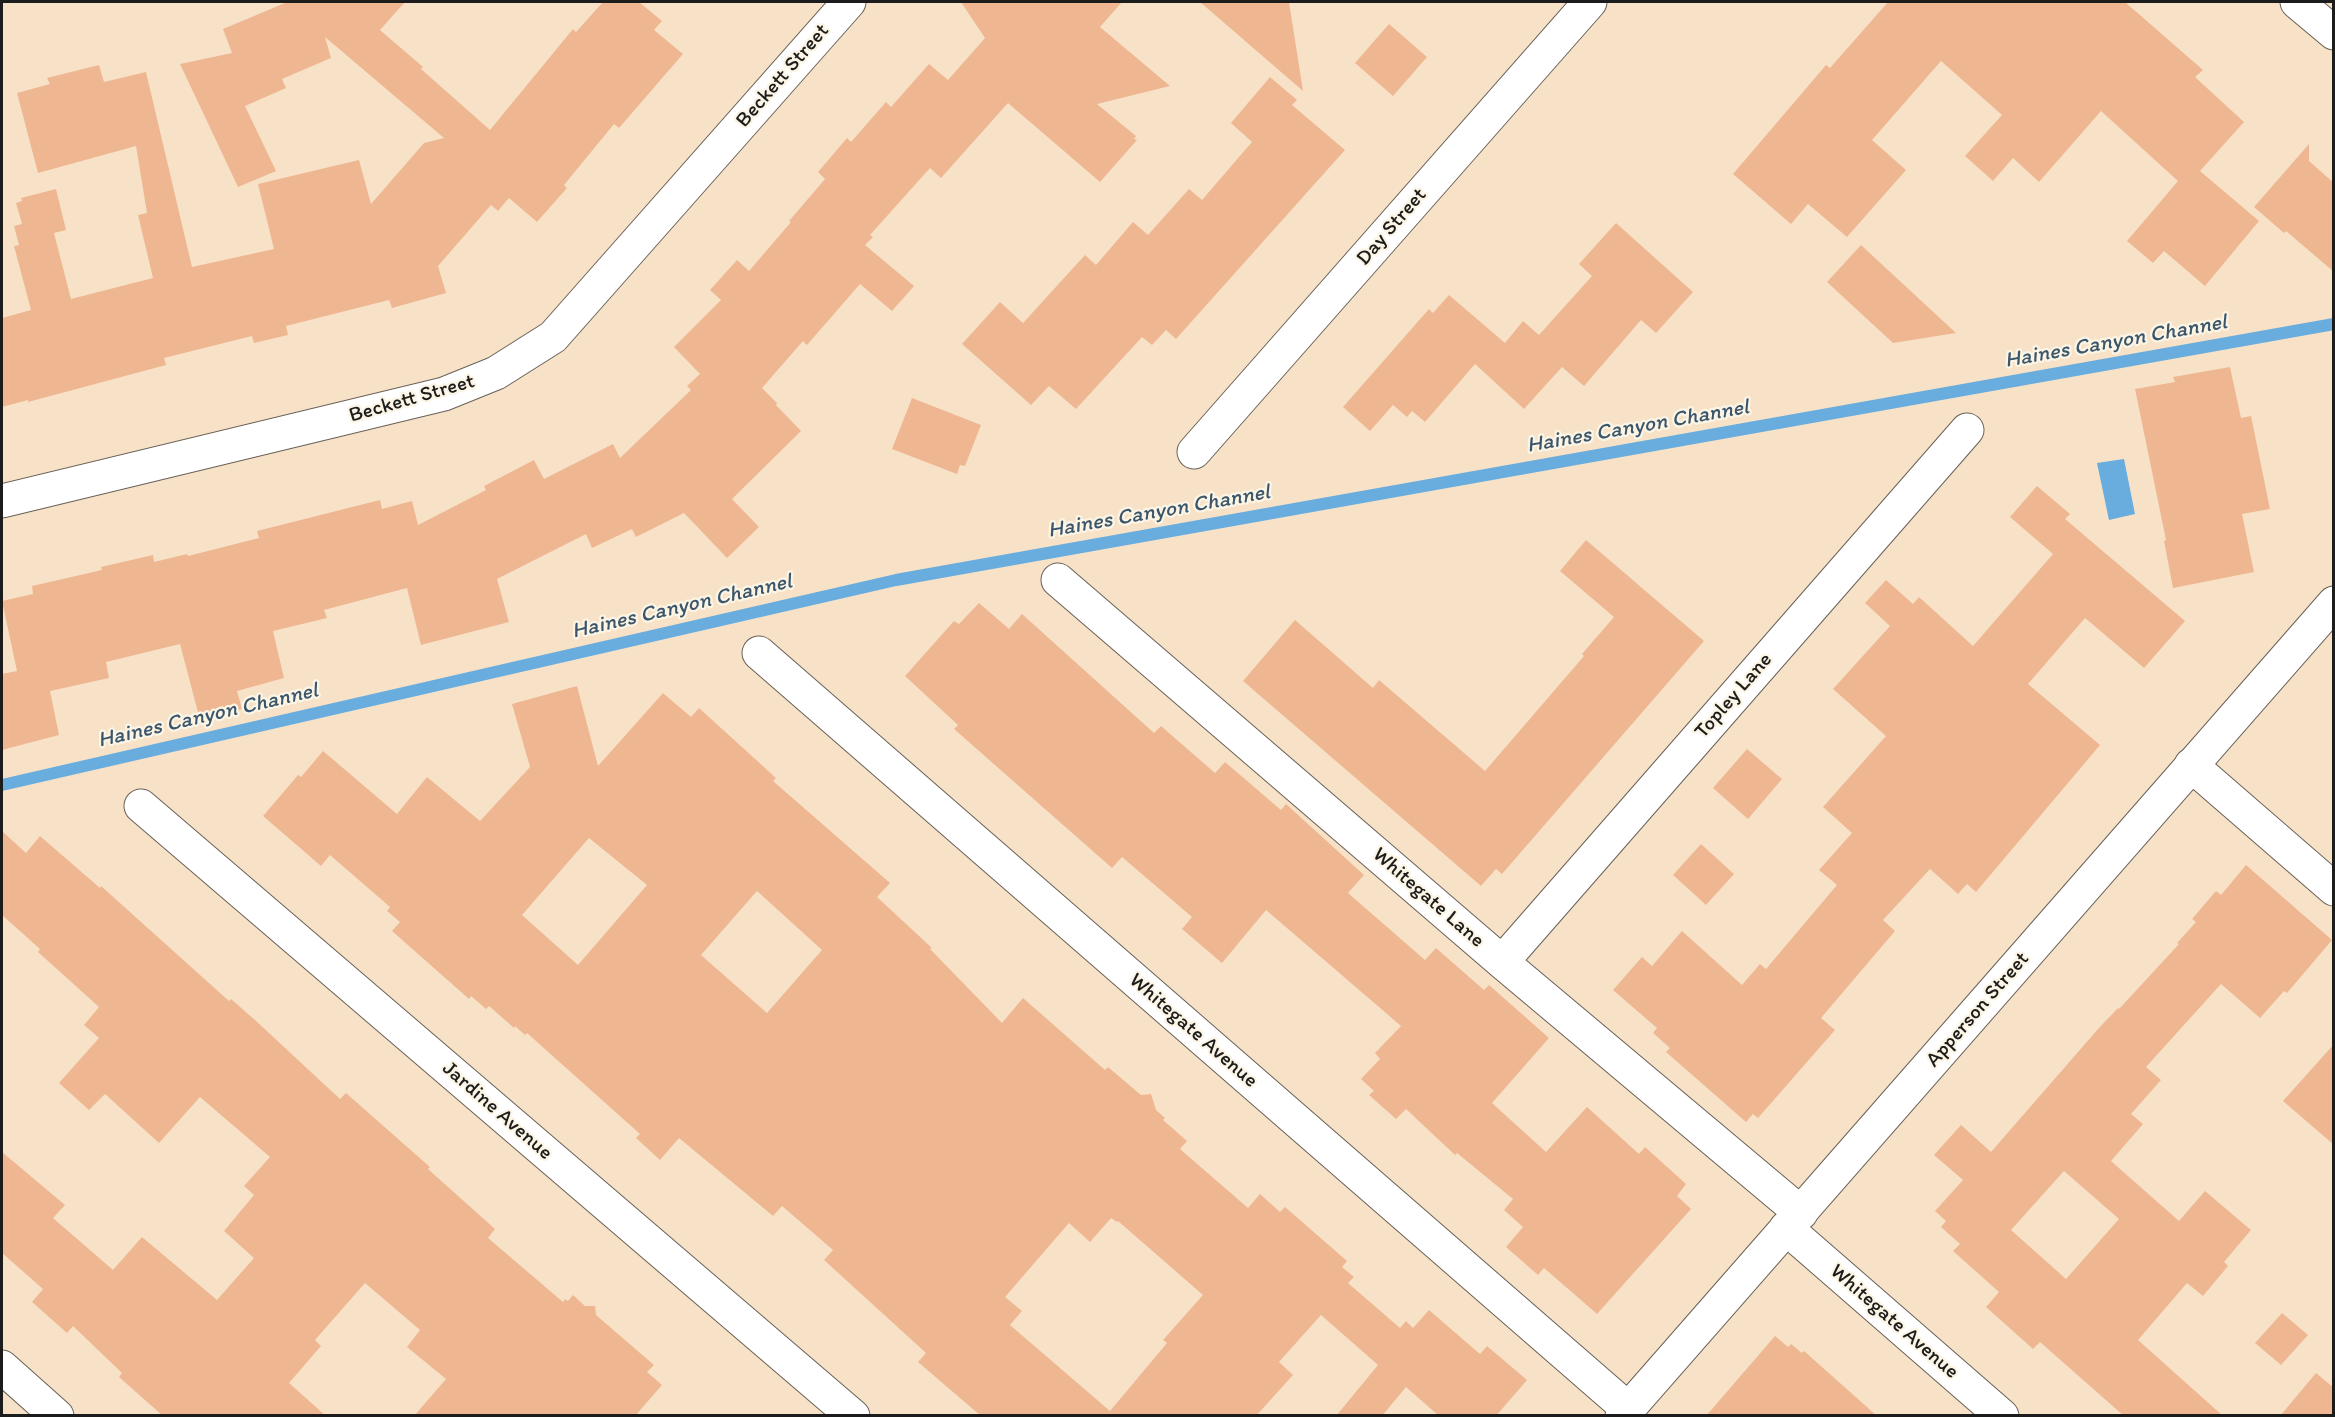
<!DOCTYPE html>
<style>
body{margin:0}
#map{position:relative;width:2335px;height:1417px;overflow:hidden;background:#f7e2c8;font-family:Itim,sans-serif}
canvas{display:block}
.frame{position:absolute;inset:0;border:3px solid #1c1c1c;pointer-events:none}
</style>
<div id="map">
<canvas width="2335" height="1417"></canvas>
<div class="frame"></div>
</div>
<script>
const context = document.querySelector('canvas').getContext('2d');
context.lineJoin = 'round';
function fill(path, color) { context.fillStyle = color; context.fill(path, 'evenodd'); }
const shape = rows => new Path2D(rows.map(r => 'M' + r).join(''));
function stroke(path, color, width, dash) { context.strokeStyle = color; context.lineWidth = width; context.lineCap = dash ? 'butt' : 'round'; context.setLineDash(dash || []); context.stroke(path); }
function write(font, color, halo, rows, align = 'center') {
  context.font = font + ' Itim,sans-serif'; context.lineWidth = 4.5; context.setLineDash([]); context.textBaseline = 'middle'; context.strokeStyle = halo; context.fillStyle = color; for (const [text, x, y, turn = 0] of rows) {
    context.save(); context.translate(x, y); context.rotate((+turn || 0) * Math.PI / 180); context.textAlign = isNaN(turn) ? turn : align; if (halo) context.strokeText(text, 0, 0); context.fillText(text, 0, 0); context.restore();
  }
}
fill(shape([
 [2124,459,2135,514,2109,520,2097,463]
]), '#69acde');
stroke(shape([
 [2,785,896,580,2334,324]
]), '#69acde', 12);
fill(shape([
 [283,2,405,2,380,30,423,67,421,69,490,130,573,29,576,32,603,2,639,2,662,21,654,30,683,54,619,128,614,124,564,185,567,188,537,222,509,198,498,211,491,205,438,266,446,293,392,308,389,300,286,326,288,335,254,343,252,336,164,358,166,365,28,402,28,400,2,407,2,318,31,310,14,246,19,245,14,226,22,224,16,203,22,201,21,198,56,189,66,230,54,233,71,299,153,278,138,215,147,213,136,146,38,173,17,93,50,84,47,78,99,65,104,82,146,72,192,267,274,249,258,184,359,160,371,204,424,143,444,138,325,37,331,58,282,79,286,88,245,106,276,171,238,187,180,64,232,53,223,29,285,3],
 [961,2,1122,2,1100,27,1170,86,1097,104,1136,136,1134,139,1137,140,1100,182,1008,103,941,178,930,168,870,235,873,237,865,245,914,286,892,311,860,284,807,345,803,341,762,388,777,403,776,405,801,431,732,499,759,527,727,558,684,513,636,537,632,529,592,548,586,534,497,579,509,622,421,645,407,588,324,610,327,618,273,631,284,678,237,691,242,709,200,720,180,644,106,662,109,678,50,691,59,735,2,750,2,674,17,671,2,601,33,594,32,586,102,570,101,567,153,555,154,562,187,554,188,556,259,538,257,531,380,500,382,509,412,501,418,525,486,490,484,486,534,460,544,479,613,444,620,458,691,390,687,386,700,374,674,347,721,300,710,290,737,260,749,271,791,222,789,221,825,179,818,172,847,138,851,142,886,102,891,107,929,64,948,80,985,38],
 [1200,2,1289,2,1303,91],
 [1888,2,2125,2,2203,70,2195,77,2244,122,2200,171,2259,221,2205,286,2164,251,2153,263,2127,241,2178,181,2101,111,2039,182,2013,158,1993,181,1965,156,2002,115,1941,61,1872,140,1906,170,1847,237,1808,204,1791,224,1733,174,1826,65,1830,68],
 [1389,24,1427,57,1393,96,1355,63],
 [1270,77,1297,100,1292,105,1345,150,1176,339,1166,330,1152,345,1142,337,1076,409,1049,386,1031,405,962,344,1000,302,1023,323,1085,255,1096,265,1133,222,1148,235,1189,189,1202,200,1252,142,1231,123],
 [2309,144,2309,161,2334,183,2334,272,2286,231,2284,233,2254,207],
 [1616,223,1693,292,1656,333,1641,320,1584,386,1562,367,1524,409,1475,364,1425,422,1412,411,1407,417,1393,405,1370,431,1343,407,1429,309,1433,313,1449,295,1505,343,1523,321,1539,335,1592,276,1579,264],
 [1861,245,1956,333,1893,343,1827,282],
 [2230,367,2241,418,2251,416,2270,509,2242,514,2254,572,2173,588,2164,541,2166,540,2135,389,2175,382,2173,377],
 [912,398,981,425,965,466,960,465,957,474,892,449],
 [2037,486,2070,514,2065,519,2185,621,2144,668,2085,618,2028,684,2100,745,1976,892,1967,884,1958,894,1930,869,1883,920,1895,931,1821,1018,1835,1030,1758,1118,1753,1114,1746,1122,1666,1052,1670,1048,1653,1033,1657,1028,1613,990,1642,957,1652,966,1682,931,1742,985,1760,964,1766,969,1837,885,1819,870,1852,833,1823,807,1886,736,1833,689,1890,626,1865,603,1886,580,1913,604,1919,597,1973,646,2053,554,2010,517],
 [1586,540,1704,641,1502,874,1496,869,1481,886,1243,681,1295,620,1373,688,1379,680,1485,771,1584,656,1582,654,1614,617,1560,571],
 [979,603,1009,629,1022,614,1154,733,1161,726,1215,773,1225,762,1281,810,1286,804,1364,875,1348,893,1425,960,1436,948,1484,990,1489,985,1549,1038,1492,1103,1546,1152,1587,1107,1639,1154,1645,1147,1686,1184,1677,1196,1691,1209,1597,1314,1544,1268,1538,1275,1506,1247,1523,1227,1504,1210,1513,1199,1457,1153,1455,1155,1406,1109,1396,1119,1369,1095,1374,1091,1361,1079,1380,1059,1375,1053,1401,1026,1266,910,1222,963,1182,929,1192,917,1122,857,1112,868,954,729,958,725,905,676,954,621,959,624],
 [577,686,598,766,663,693,691,717,699,708,776,778,773,781,890,883,877,897,932,948,930,949,1002,1023,1023,998,1105,1070,1108,1067,1141,1095,1151,1094,1156,1110,1165,1118,1163,1120,1187,1141,1180,1149,1248,1208,1260,1194,1280,1212,1285,1207,1347,1261,1342,1267,1354,1277,1348,1283,1400,1328,1406,1321,1413,1328,1429,1310,1480,1354,1487,1346,1527,1380,1496,1416,1439,1416,1406,1387,1382,1416,1336,1416,1378,1365,1321,1315,1279,1362,1293,1375,1256,1416,981,1416,918,1362,926,1353,824,1260,833,1250,782,1206,773,1216,679,1138,660,1160,636,1138,640,1134,527,1033,525,1035,515,1026,514,1028,489,1006,486,1009,471,996,469,999,392,931,400,922,387,911,390,907,330,855,321,866,263,816,298,775,301,777,323,751,397,814,427,777,480,821,530,767,512,704],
 [589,838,647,885,578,965,522,915],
 [757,891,822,950,767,1013,701,955],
 [1111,1218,1117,1222,1118,1221,1203,1295,1163,1340,1167,1343,1110,1411,1010,1325,1022,1311,1005,1297,1069,1223,1090,1242],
 [1747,749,1782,779,1748,819,1713,788],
 [2,831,26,853,40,836,100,888,101,886,229,1001,231,999,255,1020,340,1099,346,1093,430,1167,428,1169,495,1229,488,1238,563,1302,565,1299,568,1301,573,1295,585,1306,595,1306,596,1315,654,1365,647,1372,662,1385,635,1416,414,1416,446,1379,407,1347,420,1330,365,1283,315,1340,321,1346,289,1383,326,1416,163,1416,119,1377,122,1373,73,1326,67,1333,32,1302,43,1289,2,1253,2,1152,65,1205,53,1218,113,1270,142,1237,217,1300,254,1258,224,1231,254,1195,244,1186,270,1157,200,1097,159,1143,105,1094,89,1110,59,1083,99,1038,84,1025,99,1007,38,952,40,949,2,915],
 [1701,844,1734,874,1706,905,1673,875],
 [2246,865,2332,940,2287,993,2284,991,2260,1018,2221,984,2146,1067,2161,1080,2131,1114,2143,1124,2111,1161,2179,1221,2205,1191,2251,1230,2224,1262,2228,1266,2203,1296,2187,1283,2138,1340,2223,1416,2124,1416,2040,1342,2033,1349,1986,1307,1999,1292,1953,1251,1960,1244,1941,1227,1946,1221,1935,1211,1963,1180,1934,1155,1961,1125,1991,1152,2098,1029,2118,1008,2119,1009,2179,944,2177,943,2196,922,2192,919,2216,891,2221,895],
 [2064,1171,2119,1219,2066,1279,2011,1230],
 [2334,1044,2334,1145,2283,1101],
 [2282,1313,2308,1335,2281,1365,2255,1343],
 [1775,1336,1788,1347,1791,1344,1802,1353,1804,1351,1877,1416,1706,1416],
 [2316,1373,2334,1388,2334,1416,2280,1416]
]), '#eeb792');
const minor = shape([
 [1194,452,1590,2],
 [2,501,444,394,496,373,553,337,849,2],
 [1058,580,1502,962,1801,1213],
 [759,653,1628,1409],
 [2191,765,2334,889],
 [141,806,853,1416],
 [1502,962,1967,430],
 [1786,1228,2002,1416]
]);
const tertiary = shape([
 [2297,2,2334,33],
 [2,1367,57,1416],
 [1622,1416,2334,603]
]);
stroke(minor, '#696158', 35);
stroke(tertiary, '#696158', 35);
stroke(minor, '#fff', 33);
stroke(tertiary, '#fff', 33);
write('21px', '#1c1c1c', '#fcf5e5', [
 ["Beckett Street",783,76,-49],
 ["Day Street",1392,227,-49],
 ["Beckett Street",412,399,-16],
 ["Topley Lane",1734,696,-49],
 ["Whitegate Lane",1428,898,41],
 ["Apperson Street",1978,1010,-49],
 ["Whitegate Avenue",1193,1031,41],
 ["Jardine Avenue",497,1111,41],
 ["Whitegate Avenue",1894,1322,41]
]);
write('italic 22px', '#3b566a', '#fcf5e5', [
 ["Haines Canyon Channel",2116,342,-10],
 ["Haines Canyon Channel",1638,427,-10],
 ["Haines Canyon Channel",1159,512,-10],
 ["Haines Canyon Channel",682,607,-13],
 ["Haines Canyon Channel",208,716,-13]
]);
</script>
